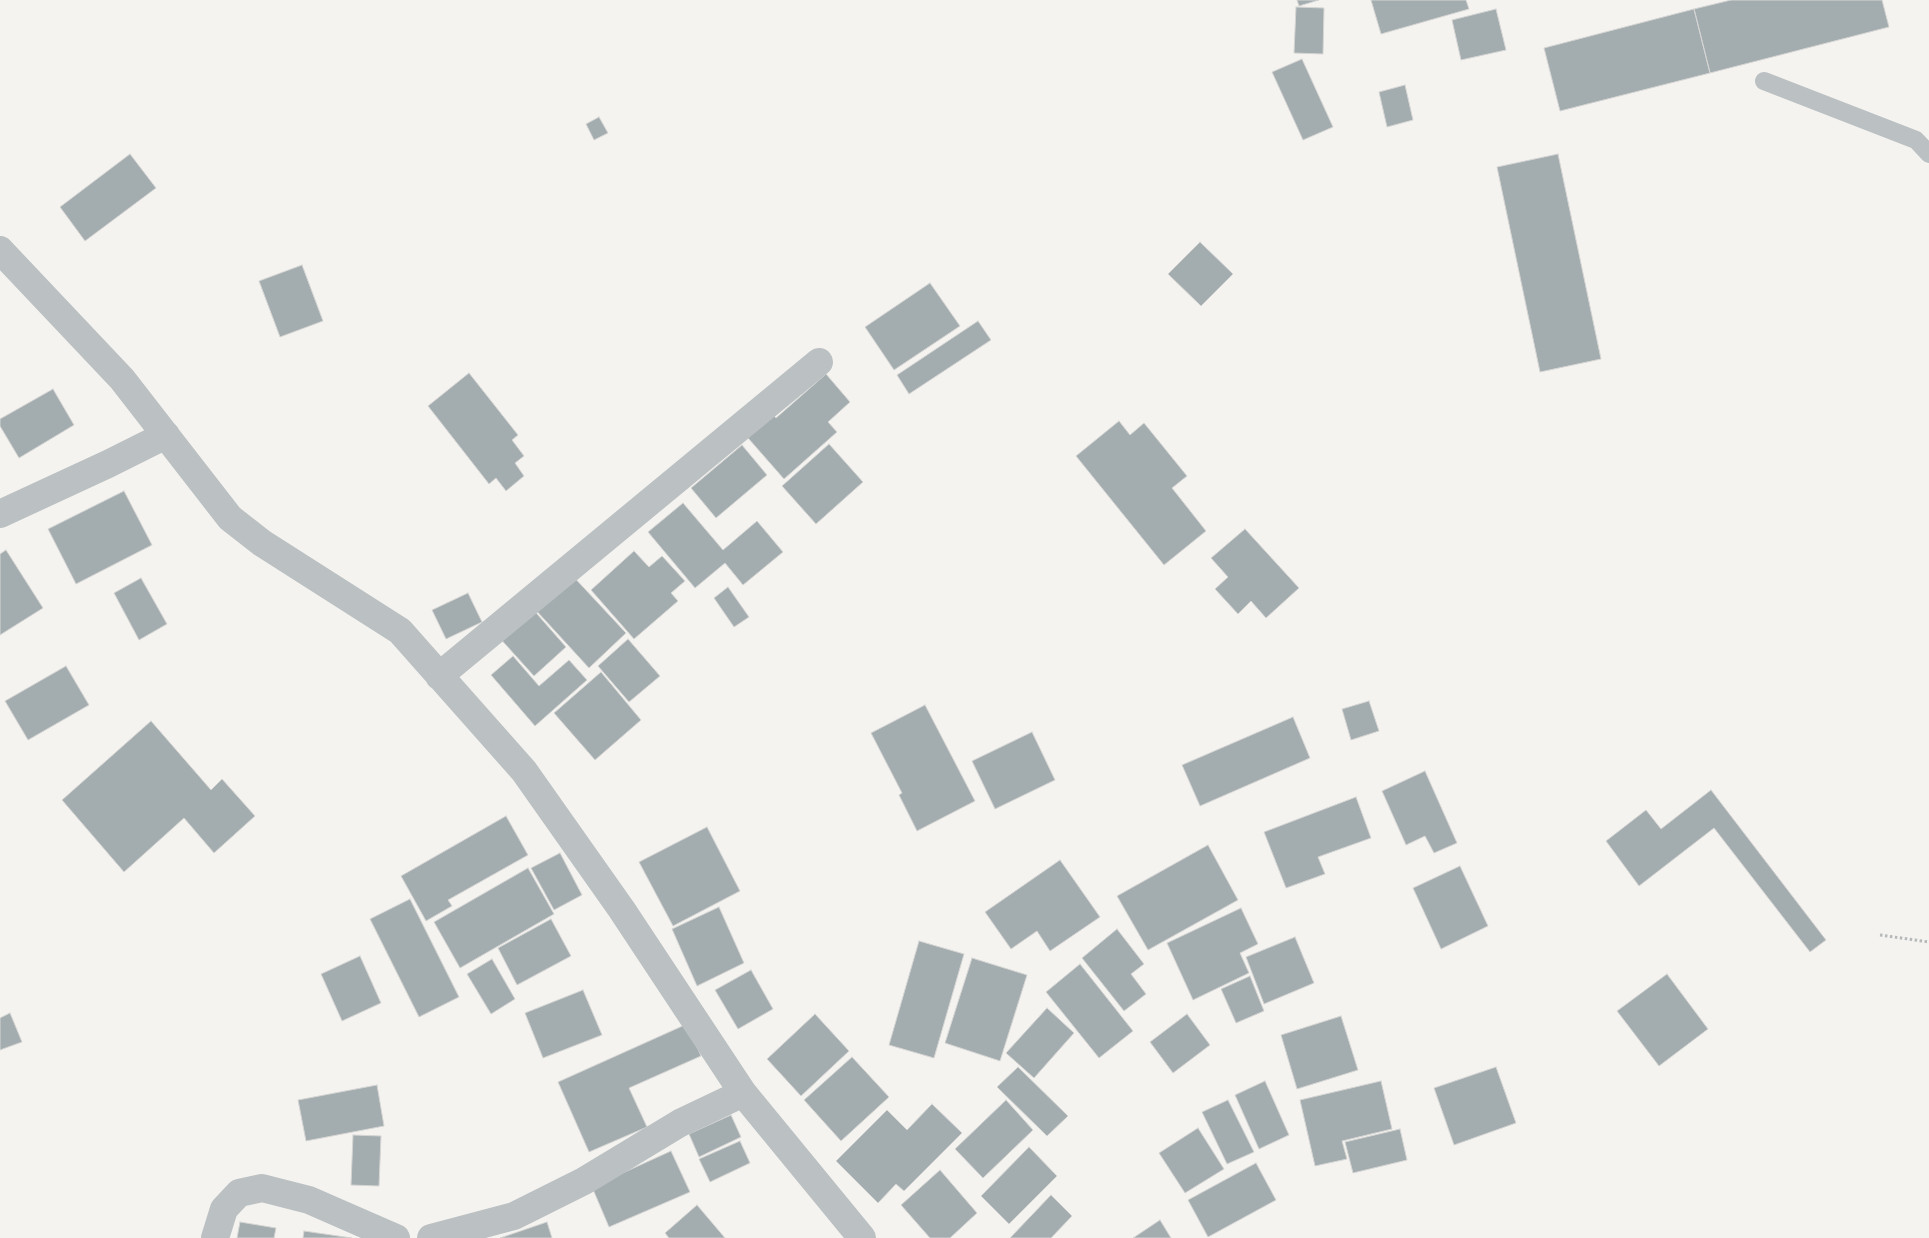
<!DOCTYPE html>
<style>
body{margin:0}
canvas{display:block;background:#f4f3f0}
</style>
<canvas width="1929" height="1238"></canvas>
<script>
const context = document.querySelector('canvas').getContext('2d');
context.lineJoin = 'round';
function fill(path, color) { context.fillStyle = color; context.fill(path, 'evenodd'); }
const shape = rows => new Path2D(rows.map(r => 'M' + r).join(''));
function stroke(path, color, width, dash) { context.strokeStyle = color; context.lineWidth = width; context.lineCap = dash ? 'butt' : 'round'; context.setLineDash(dash || []); context.stroke(path); }
const building = shape([
 [1297,0,1319,0,1299,6,1297,0],
 [1371,0,1466,0,1469,9,1381,34,1371,0],
 [1731,0,1882,0,1889,27,1710,73,1694,9,1731,0],
 [1296,7,1324,8,1323,54,1294,53,1296,7],
 [1496,9,1506,50,1461,60,1452,20,1496,9],
 [1694,9,1710,73,1560,111,1544,48,1694,9],
 [1302,59,1333,127,1303,140,1272,72,1302,59],
 [1405,85,1413,120,1387,127,1379,92,1405,85],
 [599,117,608,133,594,140,586,124,599,117],
 [130,154,156,188,85,241,60,207,130,154],
 [1558,154,1601,359,1540,372,1497,167,1558,154],
 [1200,242,1233,274,1201,306,1168,274,1200,242],
 [302,265,323,321,280,337,259,281,302,265],
 [930,283,960,326,894,370,865,327,930,283],
 [978,321,991,340,909,394,897,375,978,321],
 [469,373,518,435,512,440,524,456,515,463,524,476,506,491,496,478,489,484,428,406,469,373],
 [826,374,850,402,828,422,837,432,784,479,741,430,766,407,776,418,826,374],
 [53,389,74,425,19,458,0,426,0,419,53,389],
 [1119,421,1130,435,1144,423,1187,476,1172,488,1206,531,1164,565,1076,456,1119,421],
 [829,444,863,482,816,524,782,486,829,444],
 [742,445,767,475,716,518,691,488,742,445],
 [124,491,152,545,76,584,48,529,124,491],
 [683,503,723,550,757,521,783,552,743,585,725,563,695,588,648,532,683,503],
 [1245,529,1299,588,1266,618,1251,601,1238,614,1215,589,1228,577,1211,558,1245,529],
 [6,550,43,608,0,635,0,554,6,550],
 [634,551,649,567,662,556,685,581,671,593,678,601,634,639,591,590,634,551],
 [570,573,626,633,589,668,533,607,570,573],
 [141,578,167,624,139,640,114,593,141,578],
 [728,587,749,617,734,627,714,598,728,587],
 [468,593,482,622,446,639,432,610,468,593],
 [530,606,566,647,534,676,497,635,530,606],
 [628,639,660,676,629,702,598,666,628,639],
 [513,656,539,686,569,660,587,680,535,726,491,675,513,656],
 [66,666,89,705,28,740,5,701,66,666],
 [601,672,641,720,595,760,554,713,601,672],
 [1369,701,1379,731,1351,740,1342,709,1369,701],
 [925,705,975,801,917,831,899,795,902,793,871,733,925,705],
 [1293,717,1310,758,1200,806,1182,765,1293,717],
 [151,721,211,790,222,779,255,816,214,853,184,818,124,872,62,800,151,721],
 [1032,732,1055,780,995,809,972,761,1032,732],
 [1425,771,1457,843,1434,853,1425,836,1406,845,1382,791,1425,771],
 [1711,790,1826,940,1810,952,1714,828,1639,886,1606,841,1646,810,1661,829,1711,790],
 [1356,797,1371,838,1318,857,1325,874,1286,888,1264,832,1356,797],
 [506,816,528,855,448,900,452,906,426,921,401,876,506,816],
 [707,827,740,891,673,926,639,862,707,827],
 [1208,845,1238,900,1148,950,1117,896,1208,845],
 [560,853,582,895,554,910,531,868,560,853],
 [1060,860,1100,917,1050,951,1037,931,1011,949,985,912,1060,860],
 [1460,866,1488,926,1441,949,1413,888,1460,866],
 [528,868,554,914,460,968,434,922,528,868],
 [410,899,459,997,419,1017,370,919,410,899],
 [719,907,744,963,697,986,672,929,719,907],
 [1241,908,1258,944,1240,953,1249,973,1193,1000,1167,943,1241,908],
 [551,919,571,956,517,985,498,948,551,919],
 [1117,929,1144,964,1131,974,1146,994,1124,1011,1082,958,1117,929],
 [1295,937,1314,983,1264,1004,1246,957,1295,937],
 [919,941,964,954,934,1058,889,1045,919,941],
 [360,956,381,1003,342,1021,321,974,360,956],
 [972,958,1027,975,1000,1061,945,1043,972,958],
 [492,959,515,999,491,1014,467,974,492,959],
 [1080,964,1133,1031,1099,1058,1046,992,1080,964],
 [751,970,773,1009,738,1029,715,990,751,970],
 [1667,974,1708,1029,1659,1066,1617,1011,1667,974],
 [1250,976,1264,1011,1236,1023,1221,989,1250,976],
 [583,990,602,1035,543,1058,525,1013,583,990],
 [1047,1008,1074,1033,1034,1078,1006,1053,1047,1008],
 [10,1013,22,1042,0,1050,0,1018,10,1013],
 [815,1014,849,1051,801,1096,767,1059,815,1014],
 [1187,1014,1210,1045,1173,1073,1150,1042,1187,1014],
 [1341,1016,1358,1070,1297,1089,1281,1035,1341,1016],
 [687,1024,701,1056,629,1088,647,1127,589,1152,558,1082,687,1024],
 [852,1057,889,1097,841,1141,804,1100,852,1057],
 [1018,1067,1068,1116,1047,1136,997,1087,1018,1067],
 [1496,1067,1516,1123,1454,1145,1434,1088,1496,1067],
 [1265,1081,1289,1135,1259,1149,1235,1095,1265,1081],
 [1381,1081,1392,1129,1342,1141,1347,1159,1315,1166,1300,1100,1381,1081],
 [377,1085,384,1126,306,1141,298,1100,377,1085],
 [1006,1100,1033,1130,983,1178,955,1149,1006,1100],
 [1228,1100,1254,1152,1227,1164,1202,1112,1228,1100],
 [932,1104,962,1133,904,1191,896,1184,878,1203,836,1161,887,1110,907,1130,932,1104],
 [731,1115,741,1137,699,1157,689,1134,731,1115],
 [1198,1128,1224,1169,1185,1193,1159,1153,1198,1128],
 [1400,1129,1407,1160,1353,1173,1345,1142,1400,1129],
 [353,1135,381,1136,379,1186,351,1185,353,1135],
 [740,1141,750,1163,710,1182,699,1159,740,1141],
 [1029,1147,1057,1176,1009,1224,981,1196,1029,1147],
 [671,1151,690,1192,609,1227,592,1187,671,1151],
 [1256,1163,1276,1200,1208,1237,1188,1200,1256,1163],
 [940,1170,977,1213,950,1238,930,1238,901,1205,940,1170],
 [1051,1195,1072,1216,1051,1238,1010,1238,1051,1195],
 [697,1205,725,1238,669,1238,665,1233,697,1205],
 [1160,1220,1171,1238,1133,1238,1160,1220],
 [240,1222,276,1228,274,1238,237,1238,240,1222],
 [547,1222,552,1238,500,1238,547,1222],
 [304,1231,352,1238,303,1238,304,1231]
]);
fill(building, '#a3acaf');
stroke(building, '#d5d5d3', 1);
stroke(shape([
 [1880,935,1929,942]
]), '#b5b9ba', 3, [2.5, 2.5]);
stroke(shape([
 [1764,81,1916,140,1929,154]
]), '#bbc0c2', 18);
stroke(shape([
 [0,250,122,379,230,518,262,543,400,631,524,771,622,910,743,1093,862,1238],
 [0,514,108,464,166,435],
 [439,676,819,362],
 [215,1238,224,1209,239,1193,262,1188,309,1200,396,1238],
 [431,1238,514,1216,584,1181,680,1123,743,1093]
]), '#bbc0c2', 28);
</script>
